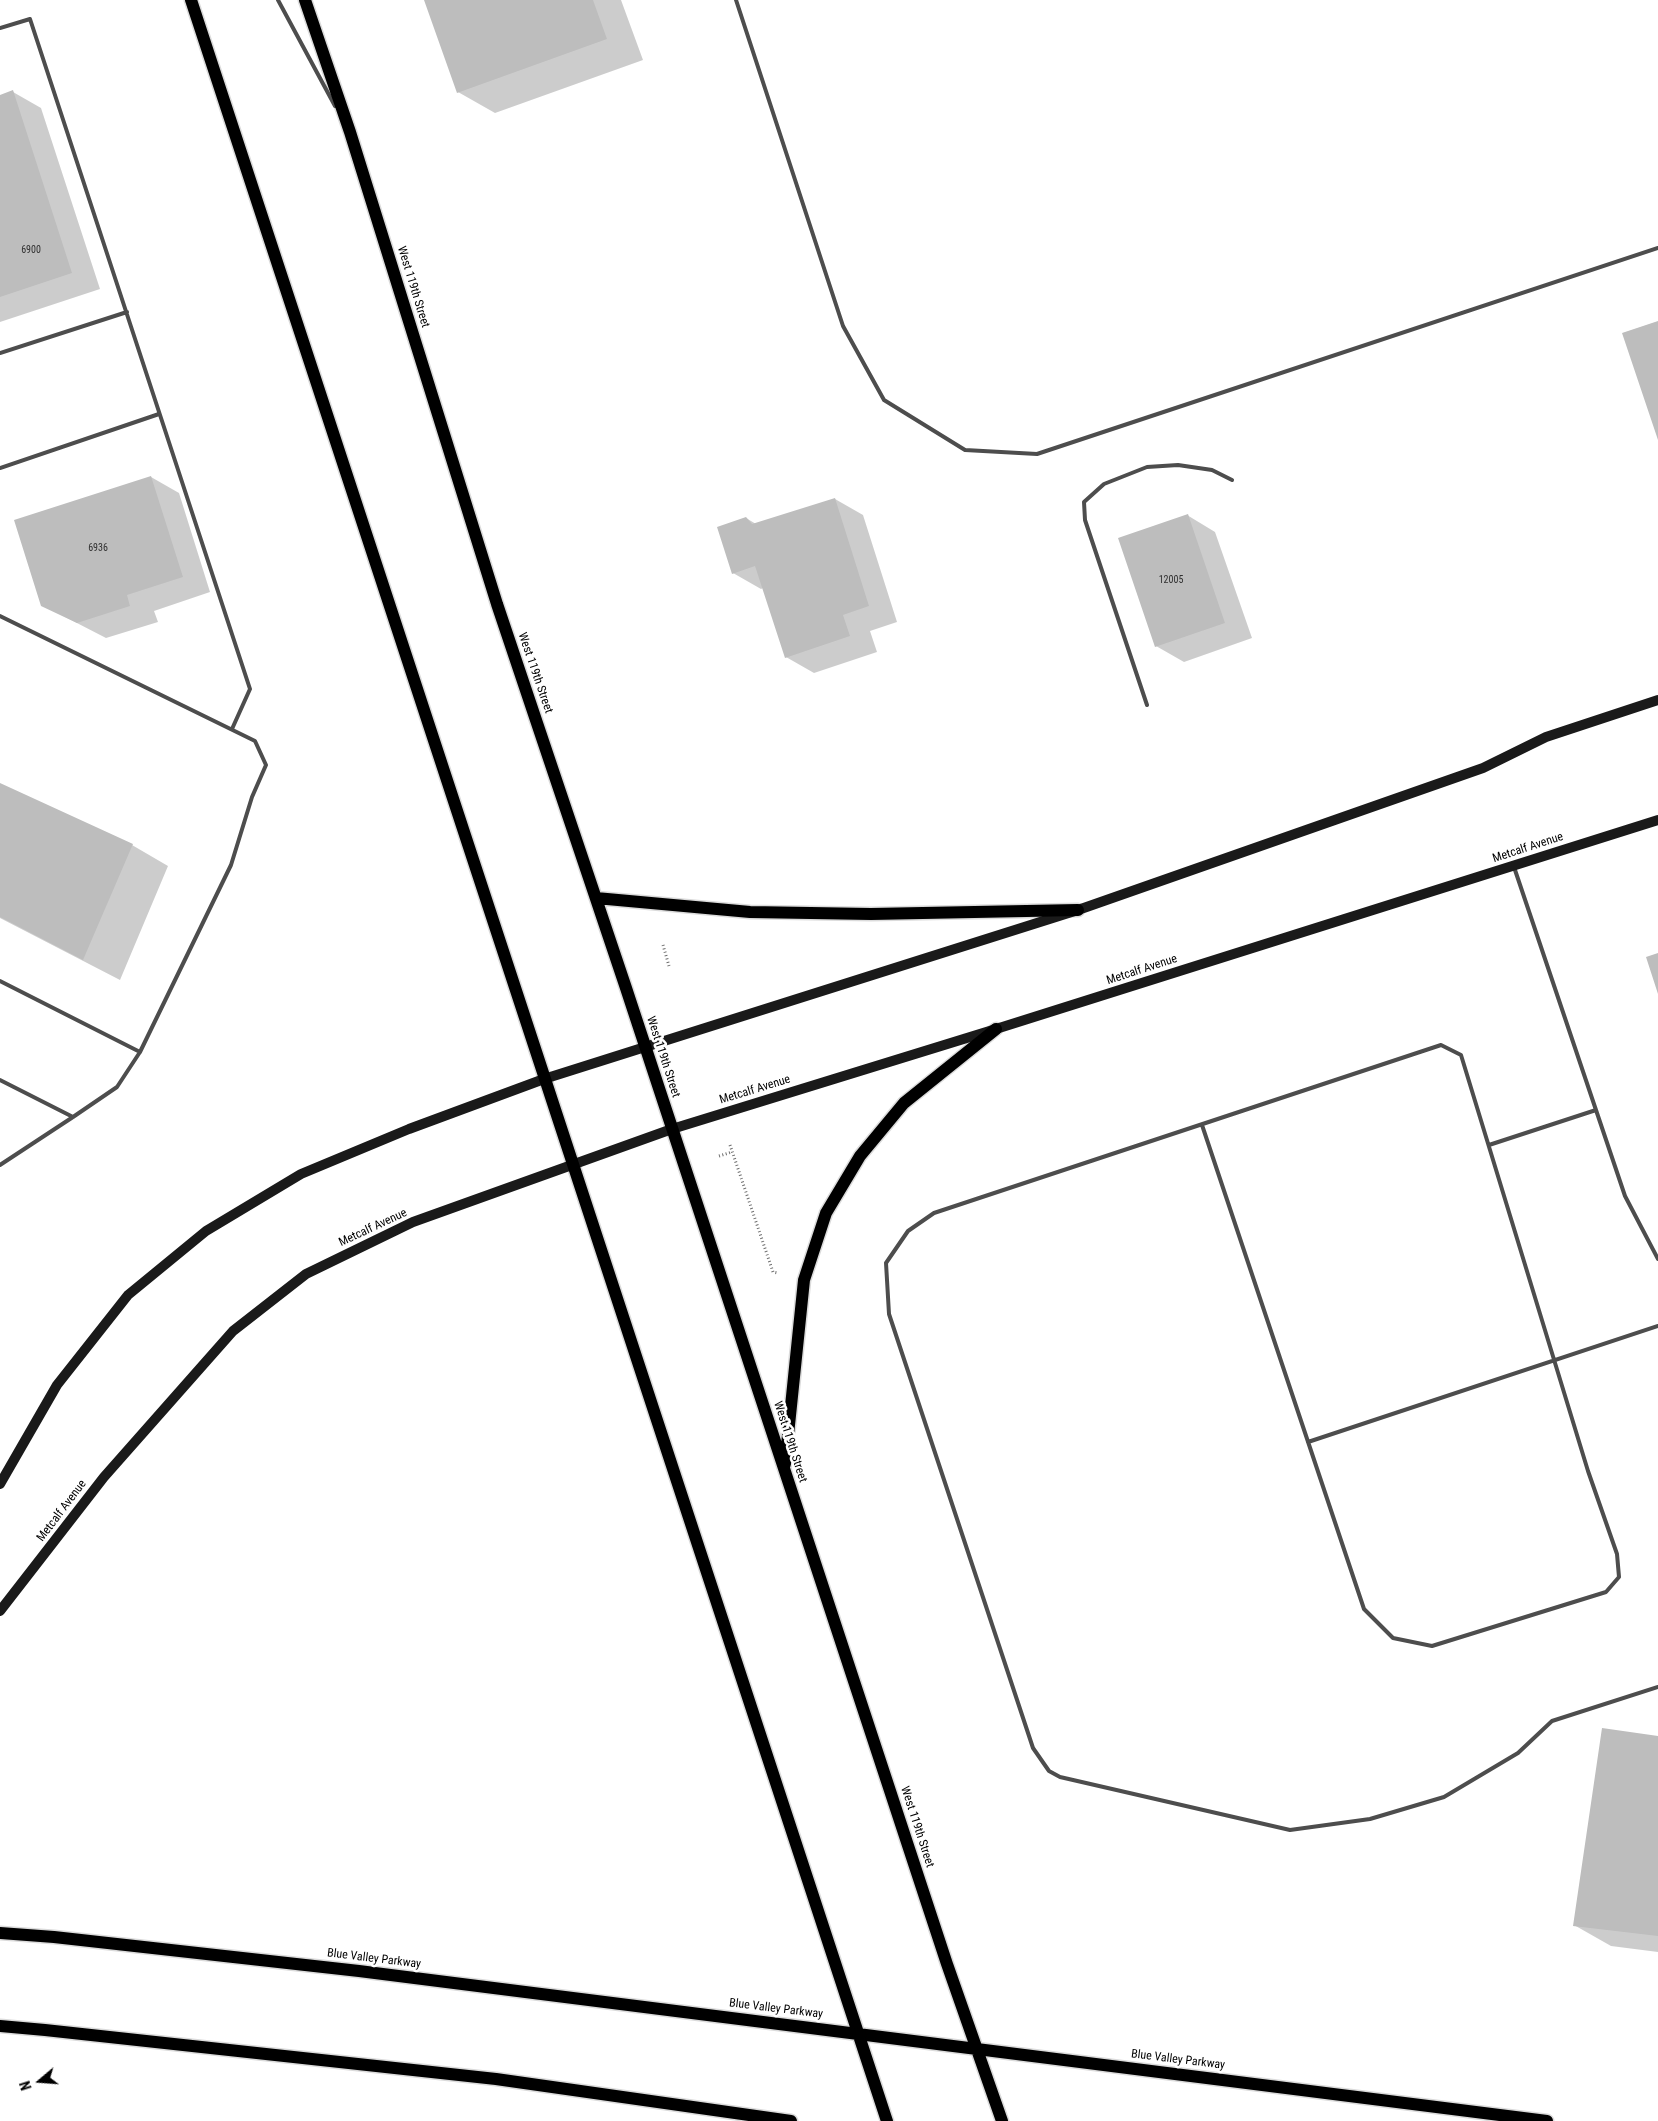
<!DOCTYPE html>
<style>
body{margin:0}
#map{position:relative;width:1658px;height:2121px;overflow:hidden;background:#fff;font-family:"Roboto Condensed",sans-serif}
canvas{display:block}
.north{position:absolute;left:15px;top:2056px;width:50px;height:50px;-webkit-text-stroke:4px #fff;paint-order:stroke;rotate:252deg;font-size:14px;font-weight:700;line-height:20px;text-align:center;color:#000}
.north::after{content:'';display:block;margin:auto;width:18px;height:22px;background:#000;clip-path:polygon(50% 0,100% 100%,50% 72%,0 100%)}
</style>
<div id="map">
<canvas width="1658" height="2121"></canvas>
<div class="north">N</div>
</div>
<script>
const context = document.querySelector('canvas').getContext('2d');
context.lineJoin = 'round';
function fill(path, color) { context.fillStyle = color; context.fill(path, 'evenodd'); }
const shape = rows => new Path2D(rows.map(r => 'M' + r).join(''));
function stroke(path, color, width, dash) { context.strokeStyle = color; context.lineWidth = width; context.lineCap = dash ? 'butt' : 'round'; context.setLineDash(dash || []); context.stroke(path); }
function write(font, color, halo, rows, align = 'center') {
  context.font = font + ' "Roboto Condensed",sans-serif'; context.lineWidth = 5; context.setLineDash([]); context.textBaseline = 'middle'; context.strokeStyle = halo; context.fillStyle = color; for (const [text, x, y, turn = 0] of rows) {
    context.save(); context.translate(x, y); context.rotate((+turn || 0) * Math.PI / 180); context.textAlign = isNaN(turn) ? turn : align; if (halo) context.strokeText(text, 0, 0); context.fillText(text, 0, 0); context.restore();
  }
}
fill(shape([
 [425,0,621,0,643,60,495,113,458,92],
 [13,92,41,108,100,289,0,322,0,96],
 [151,477,179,493,210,592,154,611,158,622,106,638,42,605],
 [835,499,863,515,897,622,870,631,877,652,814,673,786,657,763,588,761,589,733,573,746,518,756,524],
 [1187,515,1215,532,1252,638,1184,662,1156,646],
 [0,785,132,845,168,866,120,980,0,918],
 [1658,1737,1658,1952,1611,1946,1574,1925]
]), '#0003');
fill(shape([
 [424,0,593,0,607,39,457,93],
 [13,90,72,273,0,297,0,95],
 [1658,321,1658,440,1622,333],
 [151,476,183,577,127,595,130,606,77,623,41,606,14,520],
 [835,498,869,606,843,615,850,636,785,658,755,566,732,574,717,527,746,517,752,524],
 [1188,514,1225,623,1155,647,1118,538],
 [0,783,133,844,83,960,0,917],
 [1658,953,1658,994,1646,957],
 [1602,1728,1658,1736,1658,1936,1573,1926]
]), '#bdbdbd');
const primary = shape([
 [191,0,887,2121],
 [305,0,350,132,497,604,626,988,947,1964,1002,2121],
 [596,898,750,912,871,914,1078,910],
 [785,1464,804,1280,826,1213,860,1156,904,1103,996,1029],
 [0,1933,54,1937,359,1971,1547,2121],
 [0,2026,45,2030,496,2079,791,2121]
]);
stroke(primary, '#dbdbdb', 15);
stroke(shape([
 [663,945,669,966],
 [730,1145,773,1272,778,1273],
 [719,1156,732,1152]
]), '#6f6f6f', 3, [1, 2.5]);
stroke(shape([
 [278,0,335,106],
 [736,0,843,326,884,400,965,450,1037,454,1658,248],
 [0,28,30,19,250,689,232,729],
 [0,353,127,312],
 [0,468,159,414],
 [0,616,255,741,266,765,252,797,231,865,140,1052,0,981],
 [1147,705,1085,520,1084,502,1104,484,1147,467,1178,465,1212,470,1232,480],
 [1514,867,1625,1196,1658,1259],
 [0,1080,73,1117,0,1165],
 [73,1117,117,1087,140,1052],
 [1202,1125,1364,1609,1393,1638,1432,1646,1606,1592,1619,1577,1617,1554,1588,1471,1461,1055,1441,1045,934,1213,908,1231,886,1263,889,1314,1033,1748,1049,1771,1060,1777,1290,1830,1370,1819,1444,1797,1518,1753,1552,1721,1658,1687],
 [1489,1145,1596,1110],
 [1308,1442,1658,1326]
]), '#4d4d4d', 4);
stroke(shape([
 [0,1484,57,1385,128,1295,206,1231,301,1174,409,1129,544,1079,1078,910,1483,768,1546,737,1658,700],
 [0,1611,104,1477,233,1331,306,1274,413,1222,672,1129,996,1029,1658,820]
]), '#1a1a1a', 10);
stroke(primary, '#000', 12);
write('10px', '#2f2f2f', null, [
 ["6900",31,250],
 ["6936",98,548],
 ["12005",1171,580]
]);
write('12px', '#000', '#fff', [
 ["West 119th Street",413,287,73],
 ["West 119th Street",535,673,71],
 ["Metcalf Avenue",1528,848,-18],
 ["Metcalf Avenue",1142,970,-18],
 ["West 119th Street",663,1057,72],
 ["Metcalf Avenue",755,1090,-17],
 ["Metcalf Avenue",373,1228,-25],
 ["West 119th Street",790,1442,72],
 ["Metcalf Avenue",62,1511,-53],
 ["West 119th Street",917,1827,72],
 ["Blue Valley Parkway",374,1959,7],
 ["Blue Valley Parkway",776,2009,7],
 ["Blue Valley Parkway",1178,2060,7]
]);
</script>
